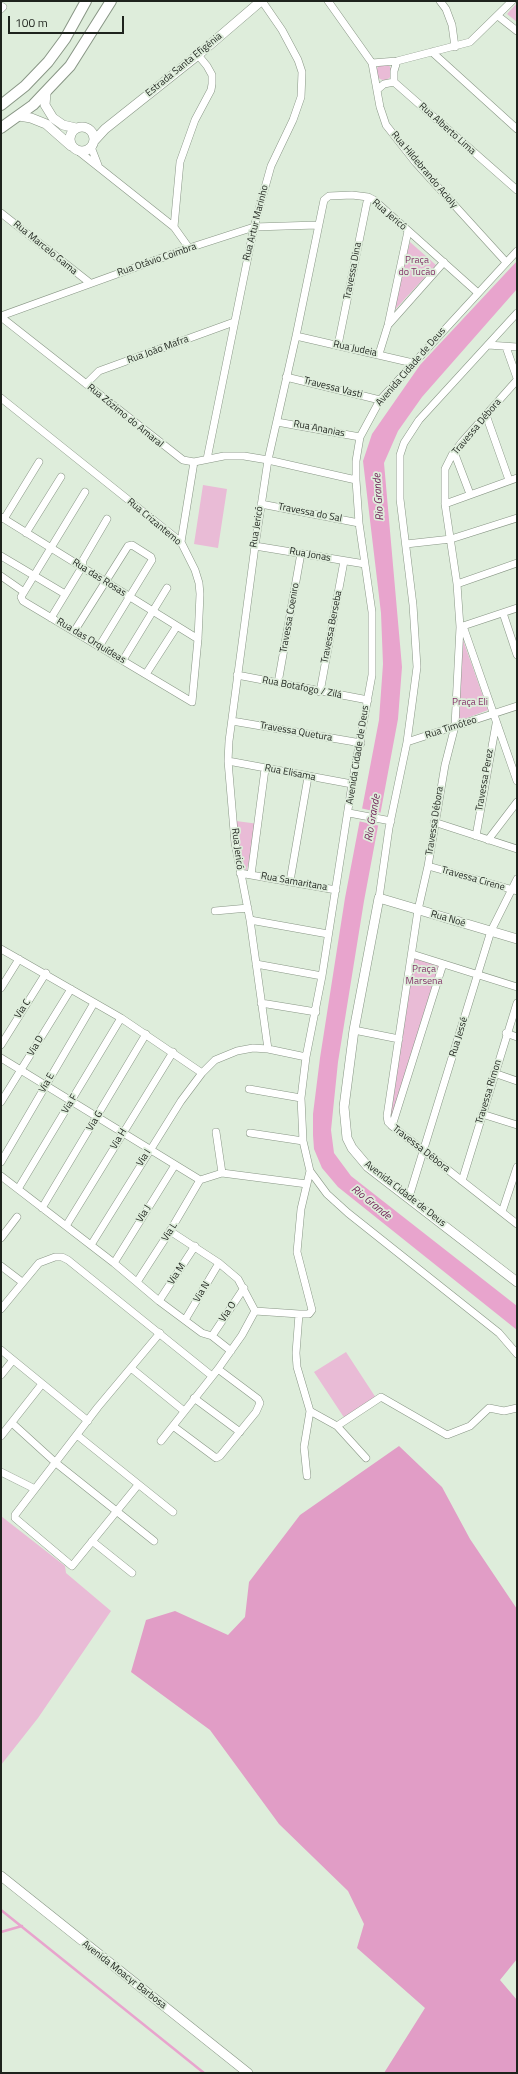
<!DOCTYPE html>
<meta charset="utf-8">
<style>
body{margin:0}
#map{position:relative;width:518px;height:2074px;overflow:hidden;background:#deeddb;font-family:"Titillium Web",sans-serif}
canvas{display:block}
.frame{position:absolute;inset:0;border:2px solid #1e231d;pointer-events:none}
.scale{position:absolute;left:8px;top:16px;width:116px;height:18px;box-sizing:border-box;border:2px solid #1e231d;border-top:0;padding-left:5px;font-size:12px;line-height:14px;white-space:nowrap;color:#1e231d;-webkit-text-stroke:3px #deeddb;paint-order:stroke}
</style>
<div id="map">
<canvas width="518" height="2074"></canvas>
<div class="frame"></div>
<div class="scale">100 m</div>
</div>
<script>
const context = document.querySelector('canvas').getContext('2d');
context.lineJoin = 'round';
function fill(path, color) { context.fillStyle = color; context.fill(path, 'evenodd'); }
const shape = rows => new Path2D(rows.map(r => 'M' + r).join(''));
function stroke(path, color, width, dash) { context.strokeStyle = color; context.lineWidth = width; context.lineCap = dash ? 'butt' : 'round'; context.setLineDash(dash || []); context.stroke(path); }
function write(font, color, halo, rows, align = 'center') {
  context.font = font + ' "Titillium Web",sans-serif'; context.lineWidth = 3.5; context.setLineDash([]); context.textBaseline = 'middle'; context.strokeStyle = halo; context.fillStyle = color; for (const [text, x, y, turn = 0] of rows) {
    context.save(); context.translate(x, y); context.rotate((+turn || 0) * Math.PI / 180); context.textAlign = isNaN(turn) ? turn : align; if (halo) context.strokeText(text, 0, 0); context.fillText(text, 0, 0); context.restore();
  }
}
fill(shape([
 [517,3,517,22,507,14],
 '376 72a8 8 0 1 1 16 0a8 8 0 1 1-16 0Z',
 [410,242,436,265,391,314],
 [203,485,227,489,218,548,194,544],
 [463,640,488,710,456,722],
 [236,821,259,824,246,873,240,848],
 [413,957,441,966,393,1129,387,1125],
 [346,1352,378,1401,347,1422,314,1372],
 [1,1516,65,1566,66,1573,111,1611,38,1718,1,1765]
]), '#e9bbd6');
fill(shape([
 [399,1446,442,1487,470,1539,517,1609,517,1959,500,1980,517,2000,517,2073,384,2073,425,2008,357,1948,364,1924,348,1891,279,1824,210,1730,131,1672,146,1620,175,1611,228,1635,245,1617,249,1582,300,1515]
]), '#e19dc6');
fill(shape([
 [517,261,517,289,422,397,398,431,384,463,402,667,398,719,364,901,338,1062,331,1130,334,1153,351,1176,517,1306,517,1330,338,1187,322,1168,314,1149,313,1135,313,1114,320,1058,345,898,379,720,383,664,381,613,363,461,372,434,420,365]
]), '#e8a4cd');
fill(shape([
 [360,808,382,813,380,826,358,821]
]), '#deeddb');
stroke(shape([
 [1,1910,204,2073],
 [1,1932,22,1926]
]), '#e8a4cd', 2.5);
const street = shape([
 [328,1,372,63,380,107,386,125,416,163,506,262],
 [440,1,446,9,452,25,455,47],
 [1,6,3,7,1,9],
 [498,16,517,31],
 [432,52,517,129],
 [397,61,394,71,394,82,517,190],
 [372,63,397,61,470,42,512,1],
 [377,90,384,84,394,82],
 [91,147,98,165],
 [77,150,174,227,189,248],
 [1,213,90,283],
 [174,227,180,162,195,120,211,90,212,84,212,75,207,66,198,55],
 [1,316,189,248,254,227,317,225],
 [1,317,183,460,194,462,224,456,244,456,268,460,356,480],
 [389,324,444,262],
 [296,336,413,363],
 [338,345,368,197],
 [488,345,517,347],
 [506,347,517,378],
 [379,354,388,325,408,231],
 [286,377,380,400],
 [517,380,462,442,452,455,445,469,445,504,457,584,460,627,455,726,445,765,428,866,418,910,387,1116,388,1122,392,1126,517,1224],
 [86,384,99,371,234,322],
 [1,398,181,542,195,570,199,583,200,594,198,639,192,702,23,601,21,597,24,592,1,576],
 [486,415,509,480],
 [277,422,360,437],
 [454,452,470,494],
 [207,459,254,227,271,166,293,120,301,97,302,72,298,60,282,30,262,1],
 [261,504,359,523],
 [445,504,517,478],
 [1,517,198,639],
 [4,519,39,462],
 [26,533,61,477],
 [181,542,194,462],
 [406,544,451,539,517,518],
 [255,546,365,564],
 [1,556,65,594],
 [457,584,517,563],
 [24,592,85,492],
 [503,613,517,655],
 [51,618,82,567,83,560,107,519],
 [463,626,517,781],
 [460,627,517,608],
 [75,630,128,546,132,545,151,557,152,560,100,645],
 [123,660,167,588],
 [146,674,177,626],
 [237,675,368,700],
 [278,683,301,553],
 [320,692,344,561],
 [232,721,361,743],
 [407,742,517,706],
 [228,761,352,784],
 [349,813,391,821],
 [434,822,517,849],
 [476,836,496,724],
 [488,840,517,802],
 [428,866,517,891],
 [240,873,251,875,265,769],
 [251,875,336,890],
 [290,881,308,777],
 [379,898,389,828,407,742,417,667,413,605,400,499,400,455,404,443,419,420,517,313],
 [215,911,248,908],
 [250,920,328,934],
 [1,949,121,1018,202,1073],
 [412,954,517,987],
 [256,964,322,976],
 [1,988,19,959],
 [261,1003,316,1012],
 [354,1030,399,1039],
 [506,1033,517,1037],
 [1,1045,46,973],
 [268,1049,250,920,235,843,228,761,229,741,255,546,268,460,296,336,324,200,329,196,352,195,368,197,374,200,478,293],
 [1,1058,200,1180,222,1173,307,1184],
 [494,1073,517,1081],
 [249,1089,301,1098],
 [1,1102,71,989],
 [482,1114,517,1125],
 [392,1126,443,964],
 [216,1132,222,1173],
 [250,1133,303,1141],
 [1,1162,94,1003],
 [310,1171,327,1194,348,1213,499,1333,517,1354],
 [1,1176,114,1263,159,1301,202,1333,212,1336,231,1351],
 [462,1181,517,1003],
 [18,1189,121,1018],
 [409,1197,491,931,517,879],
 [42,1208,146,1034],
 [502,1212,517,1167],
 [66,1226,173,1052],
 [170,1231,219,1263,238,1279,255,1311],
 [1,1238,17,1217],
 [91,1245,181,1101,202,1073,215,1060,237,1051,253,1048,268,1049,306,1057],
 [114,1263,175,1165],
 [1,1266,22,1282],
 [137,1282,170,1231,200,1180],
 [159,1301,195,1246],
 [1,1309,39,1263,55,1257,62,1257,68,1260,212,1376],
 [255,1311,299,1314,309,1314,312,1310,297,1252,301,1209,310,1171,303,1141,301,1098,306,1057,322,976,352,784,372,675,372,612,359,523,356,480,356,461,360,437,380,400,517,251],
 [299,1314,296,1353,297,1367,310,1411,304,1447,307,1476],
 [185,1320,219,1263],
 [212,1336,244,1288],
 [1,1350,88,1421],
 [131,1368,184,1411],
 [1,1375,13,1360],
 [194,1398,240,1432],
 [310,1411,337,1426,366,1458],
 [12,1423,56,1463,154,1541],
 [173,1426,216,1458,220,1456,256,1412,260,1403,258,1399,218,1369],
 [337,1426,381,1397,447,1435,470,1426,489,1408,504,1411,517,1408],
 [77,1435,173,1512],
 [1,1436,42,1384],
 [161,1441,218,1369,242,1335,255,1311],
 [1,1472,35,1489],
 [138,1485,72,1566,15,1518,15,1515,98,1407,160,1333],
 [92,1541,132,1573]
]);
const secondary = shape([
 [46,93,45,105,53,118,63,125,76,128],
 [19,116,31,118,46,124,71,146],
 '70 139a12 12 0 1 1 24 0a12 12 0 1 1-24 0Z',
 [94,141,105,129,198,55,261,1],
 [517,939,379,898,354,1030,344,1107,347,1138,352,1148,368,1167,517,1282],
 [1,1876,248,2073]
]);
const primary = shape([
 [1,105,25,86,48,62,65,39,86,1],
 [1,128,33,105,70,66,111,1]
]);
stroke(street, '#889685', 8);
stroke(secondary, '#889685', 10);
stroke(primary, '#889685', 12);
stroke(street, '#fff', 7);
stroke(secondary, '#fff', 9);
stroke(primary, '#fff', 10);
write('10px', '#1e231d', '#deeddb', [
 ["Estrada Santa Efigênia",184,65,-39],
 ["Rua Alberto Lima",447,129,42],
 ["Rua Hildebrando Acioly",424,170,50],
 ["Rua Jericó",389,215,41],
 ["Rua Artur Marinho",256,223,-76],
 ["Rua Marcelo Gama",45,248,39],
 ["Rua Otávio Coimbra",157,260,-19],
 ["Travessa Dina",353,271,-79],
 ["Rua Judeia",355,349,12],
 ["Rua João Mafra",158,350,-20],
 ["Avenida Cidade de Deus",411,367,-49],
 ["Travessa Vasti",333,388,14],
 ["Rua Zózimo do Amaral",125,416,39],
 ["Travessa Débora",477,427,-50],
 ["Rua Ananias",319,429,11],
 ["Travessa do Sal",310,513,11],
 ["Rua Crizantemo",154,522,40],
 ["Rua Jericó",257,527,-81],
 ["Rua Jonas",310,555,10],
 ["Rua das Rosas",99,578,32],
 ["Travessa Coeniro",290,618,-80],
 ["Travessa Berseba",332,627,-79],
 ["Rua das Orquídeas",91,641,31],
 ["Rua Botafogo / Zilá",302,688,11],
 ["Rua Timóteo",451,728,-18],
 ["Travessa Quetura",296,732,10],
 ["Avenida Cidade de Deus",358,755,-81],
 ["Rua Elisama",290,773,11],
 ["Travessa Perez",485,780,-80],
 ["Travessa Débora",435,821,-81],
 ["Rua Jericó",237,849,83],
 ["Travessa Cirene",473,879,16],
 ["Rua Samaritana",294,882,10],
 ["Rua Noé",448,919,16],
 ["Via C",23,1009,-58],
 ["Rua Jessé",459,1037,-73],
 ["Via D",36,1046,-59],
 ["Via E",47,1083,-60],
 ["Travessa Rimon",489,1092,-73],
 ["Via F",70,1104,-59],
 ["Via G",95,1121,-59],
 ["Via H",119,1139,-59],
 ["Travessa Débora",421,1149,38],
 ["Via I",144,1158,-58],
 ["Avenida Cidade de Deus",405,1194,38],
 ["Via J",144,1214,-58],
 ["Via L",170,1232,-58],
 ["Via M",177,1274,-57],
 ["Via N",202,1292,-59],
 ["Via O",228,1312,-57],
 ["Avenida Moacyr Barbosa",124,1975,38]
]);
write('10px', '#843569', '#deeddb', [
 ["Praça",417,261],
 ["do Tucão",417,273],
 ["Praça Eli",470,703],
 ["Praça",424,970],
 ["Marsena",424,982]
]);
write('italic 11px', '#722459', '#deeddb', [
 ["Rio Grande",379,497,-94],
 ["Rio Grande",373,818,-80],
 ["Rio Grande",371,1203,39]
]);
</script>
